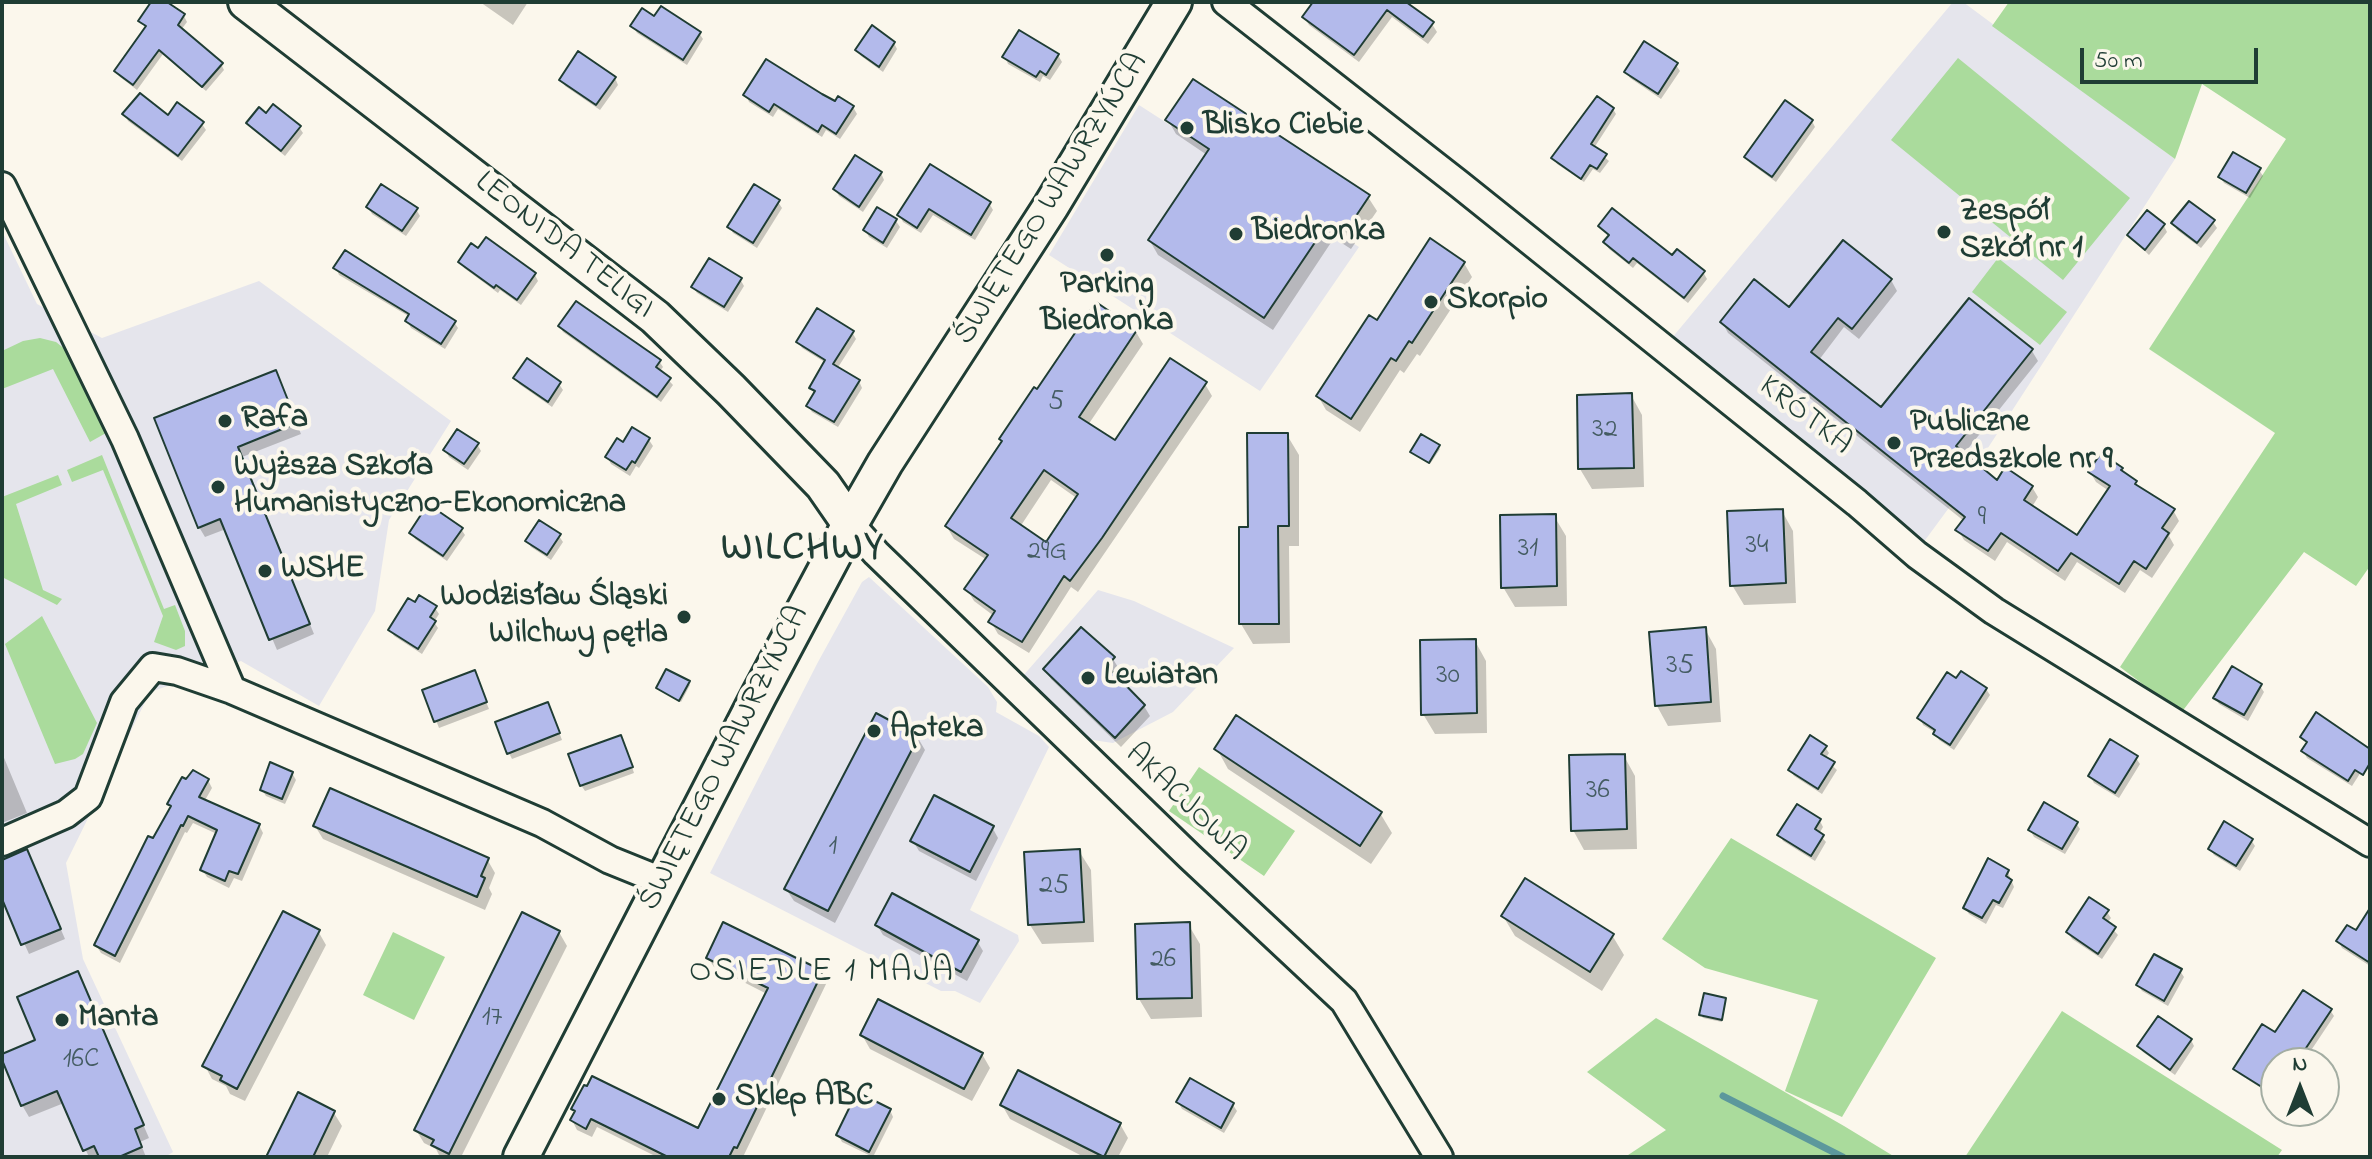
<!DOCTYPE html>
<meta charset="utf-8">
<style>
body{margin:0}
#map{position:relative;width:2372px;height:1159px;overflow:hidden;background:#fbf7ec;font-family:"Indie Flower",sans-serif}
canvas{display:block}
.frame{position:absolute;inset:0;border:4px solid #1f3d34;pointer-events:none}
.north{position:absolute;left:2260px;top:1047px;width:80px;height:80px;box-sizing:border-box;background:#fbf7ec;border:2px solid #a3ada2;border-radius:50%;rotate:0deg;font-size:22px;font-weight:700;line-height:32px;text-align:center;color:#1f3d34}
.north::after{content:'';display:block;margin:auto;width:28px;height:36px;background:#1f3d34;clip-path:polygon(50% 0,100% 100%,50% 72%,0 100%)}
.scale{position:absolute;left:2080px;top:48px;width:178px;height:36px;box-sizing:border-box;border:4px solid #1f3d34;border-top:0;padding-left:10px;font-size:24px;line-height:28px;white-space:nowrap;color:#1f3d34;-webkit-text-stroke:6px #fbf7ec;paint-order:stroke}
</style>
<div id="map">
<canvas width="2372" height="1159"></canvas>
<div class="frame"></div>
<div class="north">N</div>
<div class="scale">50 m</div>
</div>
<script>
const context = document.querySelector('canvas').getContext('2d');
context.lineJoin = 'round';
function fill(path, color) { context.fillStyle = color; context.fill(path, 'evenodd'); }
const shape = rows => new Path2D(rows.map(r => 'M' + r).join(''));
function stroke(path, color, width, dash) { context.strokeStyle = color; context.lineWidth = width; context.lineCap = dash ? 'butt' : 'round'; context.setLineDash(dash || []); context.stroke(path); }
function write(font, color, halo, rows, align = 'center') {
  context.font = font + ' "Indie Flower",sans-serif'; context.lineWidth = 8; context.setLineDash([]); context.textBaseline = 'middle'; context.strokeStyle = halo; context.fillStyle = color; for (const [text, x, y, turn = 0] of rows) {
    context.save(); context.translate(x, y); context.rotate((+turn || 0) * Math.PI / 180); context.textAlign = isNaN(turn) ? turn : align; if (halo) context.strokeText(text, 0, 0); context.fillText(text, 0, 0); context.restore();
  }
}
fill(shape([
 [1953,2,1963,2,2175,159,1951,505,1923,543,1671,339],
 [1139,105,1359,247,1260,391,1049,255],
 [2,231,37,304,102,338,259,281,451,421,389,520,375,611,319,706,241,661,150,692,66,863,83,959,173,1152,165,1157,2,1157],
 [869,577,988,687,997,702,996,712,1039,736,1049,747,970,910,1018,935,1019,941,980,1003,955,991,941,991,710,873,818,662,862,582],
 [1098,590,1134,601,1234,648,1173,712,1113,743,1086,739,1022,677]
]), '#e5e5ec');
fill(shape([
 [2009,2,2370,2,2370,566,2356,586,2304,552,2181,713,2120,667,2275,433,2149,349,2286,139,2202,84,2175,159,1992,26],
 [1958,58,2130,198,2063,280,1891,140],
 [1998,258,2067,312,2040,345,1972,292],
 [40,338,56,342,71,354,103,418,106,433,90,442,53,369,2,389,2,351,23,341],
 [102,455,164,609,175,605,185,631,185,646,176,650,154,642,163,616,103,470,72,482,67,470],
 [58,475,62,485,16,504,43,590,62,599,57,605,2,577,2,497],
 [42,616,97,723,83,754,75,759,55,764,5,644],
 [1199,767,1295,831,1264,876,1169,811],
 [1731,838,1936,958,1842,1117,1785,1091,1818,1000,1705,968,1662,939],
 [393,932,445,957,414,1020,363,995],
 [2062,1011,2282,1150,2277,1157,1965,1157],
 [1656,1018,1844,1126,1895,1157,1625,1157,1666,1130,1587,1072]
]), '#aadb9c');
fill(shape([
 [154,2,164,2,184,16,187,22,181,30,221,64,224,70,206,91,163,54,137,90,120,77,116,71,147,29,141,21],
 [480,2,528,2,513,25],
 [1315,2,1403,2,1432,24,1437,32,1428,44,1392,17,1359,62,1309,25,1304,17],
 [655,18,699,33,703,39,687,65,637,33,633,26],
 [894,43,897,49,883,72,861,56,857,50],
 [1058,55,1062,62,1050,80,1043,76,1040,82,1008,64,1005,57],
 [1676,65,1680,71,1661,99,1630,78,1626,72],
 [615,78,618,85,600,110,565,86,561,80],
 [746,95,836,103,853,107,857,114,840,139,826,130,822,137,778,109,773,117,749,102],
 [1613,109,1616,114,1594,148,1609,161,1600,173,1593,169,1584,182,1557,164,1554,158],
 [125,114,202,124,206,130,182,161,128,121],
 [267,115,299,127,303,133,285,156,252,129,248,123],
 [1168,120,1368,197,1377,211,1351,249,1334,238,1273,330,1158,255,1150,241,1207,155,1176,134],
 [1812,121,1815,127,1776,182,1750,163,1746,157],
 [931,167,989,203,993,210,975,240,933,215,921,233,903,222,900,216],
 [2259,170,2263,176,2250,198,2224,183,2220,177],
 [881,173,884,180,863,212,839,196,835,189],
 [778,202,782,208,757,248,733,233,730,227],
 [368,207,416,209,420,216,406,236,372,214],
 [896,221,900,227,887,248,869,237,865,230],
 [2213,222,2217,228,2201,248,2177,230,2174,224],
 [1600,226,1703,272,1707,279,1688,303,1637,263,1633,268,1609,249,1605,243,1610,237],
 [2164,226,2167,232,2149,255,2129,236],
 [486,240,535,275,538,281,521,305,500,290,498,293,464,268,461,262,478,251],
 [1464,263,1472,277,1420,356,1417,354,1404,373,1400,370,1360,432,1326,410,1318,396,1377,323],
 [336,268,454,322,458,328,445,349,411,328,407,321,410,317,339,275],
 [740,279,744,286,728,312,697,293,693,287],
 [1891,280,1897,291,1859,339,1844,327,1819,360,1882,410,1969,300,2032,351,2038,361,1963,455,1997,483,2032,487,2038,497,2032,507,2078,538,2109,491,2096,482,2090,472,2121,469,2139,489,2173,510,2179,521,2169,536,2174,545,2152,578,2140,570,2125,593,2077,562,2065,581,2007,542,1995,561,1964,540,1958,530,1964,521,1728,333,1722,322,1789,310],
 [560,326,659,361,663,367,660,371,673,385,661,402,563,332],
 [852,332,856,339,837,369,859,381,862,388,838,427,812,412,808,406,815,394,812,388,826,363,802,348,799,342],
 [1136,332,1143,344,1088,425,1115,443,1205,384,1212,396,1078,592,1071,587,1029,653,998,634,991,622,994,616,974,601,967,589,987,560,954,539,947,527,1038,391],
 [1051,480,1078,499,1047,545,1020,527],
 [516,378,559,384,563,390,552,407,519,384],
 [280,382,301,434,242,457,314,634,277,650,226,529,205,537,199,527,156,420],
 [1631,395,1642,415,1644,487,1592,489,1580,469],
 [633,430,649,440,653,446,639,468,636,466,630,476,611,464,607,457,623,445],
 [1287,435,1299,455,1299,546,1289,546,1290,643,1253,644,1241,624,1250,529],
 [477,444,481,451,468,470,449,457,445,450],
 [1438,447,1440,449,1430,464,1412,452],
 [1782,511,1793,531,1796,603,1744,605,1732,585],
 [1554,516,1566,536,1567,606,1515,607,1503,587],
 [461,529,465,535,447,561,415,539,412,533],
 [559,536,563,542,551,560,531,547,527,541],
 [435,608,439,614,434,622,438,628,422,654,394,636,391,630],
 [1705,629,1716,649,1721,722,1668,726,1657,706],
 [1475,641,1486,661,1487,733,1435,734,1423,714],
 [1113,659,1119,669,1113,675,1144,706,1150,716,1121,747,1051,679,1045,669],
 [477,679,489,709,439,728,425,692],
 [688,683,690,685,681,702,658,688],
 [2260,686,2264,692,2248,721,2219,704,2215,698],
 [1986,689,1990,695,1954,750,1939,740,1936,733,1923,725,1920,718],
 [551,710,562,740,512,759,509,753],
 [2302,737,2370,753,2370,758,2352,786,2307,758,2303,751,2308,744],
 [918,738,925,750,835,923,794,901,786,889],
 [624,743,634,773,585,791,581,785],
 [1825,747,1829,753,1825,759,1837,770,1822,794,1794,776,1790,770],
 [1217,749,1380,813,1392,833,1371,864,1228,769],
 [2,753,27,813,2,823],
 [1624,756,1635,776,1637,849,1584,850,1573,830],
 [2136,758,2140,764,2119,798,2094,783,2090,776],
 [292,773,296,780,285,804,266,796,262,790],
 [208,780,212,788,204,802,259,825,263,833,242,881,234,878,229,888,207,877,202,869,217,834,193,823,187,833,185,832,120,963,101,953,96,945,172,808,170,804],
 [1820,821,1823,827,1819,834,1826,842,1815,861,1783,841,1780,835],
 [2076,823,2080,829,2065,854,2034,837,2030,830],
 [315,826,487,859,495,873,489,888,492,894,485,910,323,839],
 [992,827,998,838,976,881,919,851,913,841],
 [2251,840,2255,846,2240,871,2214,855,2210,849],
 [1079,851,1091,870,1094,942,1042,944,1030,925],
 [2,862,32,862,65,939,29,954,2,894],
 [2008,872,2014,887,2003,908,1996,905,1986,924,1969,914,1965,908],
 [2107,912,2111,918,2107,923,2118,935,2102,959,2072,939,2068,932],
 [1503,916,1612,935,1624,955,1602,991,1515,936],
 [1188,924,1200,944,1202,1017,1151,1019,1139,999],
 [877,925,977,941,983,951,967,981,883,935],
 [2370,927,2370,966,2342,948,2339,942],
 [318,931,326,945,245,1101,230,1094,226,1086,212,1079,205,1066],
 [559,932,567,946,461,1157,440,1157,436,1149,424,1143,416,1130],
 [708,958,821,973,827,982,743,1157,657,1157,597,1127,592,1137,577,1130,572,1120,576,1113,573,1109,699,1131,767,994,714,967],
 [2180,971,2184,977,2168,1006,2142,991,2138,985],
 [77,973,149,1138,140,1142,146,1157,89,1157,64,1103,29,1117,22,1105,38,1041],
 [1725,1000,1722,1022,1703,1018,1701,1015],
 [2330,1010,2334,1016,2308,1055,2314,1063,2276,1063,2276,1082,2269,1093,2239,1074,2236,1069,2276,1035],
 [862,1035,982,1054,990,1068,972,1101,870,1049],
 [2191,1040,2194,1046,2175,1075,2143,1052,2139,1046],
 [1178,1102,1233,1105,1237,1111,1224,1133,1182,1109],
 [1002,1105,1120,1124,1128,1138,1118,1157,1084,1157,1010,1119],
 [890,1110,893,1117,873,1157,842,1142,838,1135],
 [334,1113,342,1126,327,1157,268,1157]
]), '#0003');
stroke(shape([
 [1723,1096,1843,1157]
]), '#5c989c', 7);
const building = shape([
 [151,2,167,2,185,14,178,25,223,63,202,87,159,50,133,85,114,71,146,26,138,21,151,2],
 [1313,2,1406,2,1434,22,1423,37,1387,10,1354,55,1302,17,1313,2],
 [661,6,701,32,683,60,630,26,642,8,654,16,661,6],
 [872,25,895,42,879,67,855,50,872,25],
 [1019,30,1059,54,1046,75,1040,71,1036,77,1002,57,1019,30],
 [1644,41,1678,63,1658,94,1624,72,1644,41],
 [578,51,616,77,596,105,559,80,578,51],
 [766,59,822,94,835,101,838,96,854,106,836,134,822,125,818,132,774,104,769,112,743,95,766,59],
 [1193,79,1370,195,1342,237,1326,226,1264,318,1148,240,1209,149,1165,120,1193,79],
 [140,93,168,115,177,102,204,122,178,156,122,114,140,93],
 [1597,96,1614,108,1591,144,1607,154,1597,169,1590,165,1581,179,1551,158,1597,96],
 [1785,100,1813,120,1772,177,1744,157,1785,100],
 [273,104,301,126,281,151,246,123,259,107,266,113,273,104],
 [2233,152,2261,168,2246,193,2218,177,2233,152],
 [855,155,882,172,859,207,833,189,855,155],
 [930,164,991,202,971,235,929,209,917,228,897,215,930,164],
 [381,184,418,208,402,231,366,207,381,184],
 [754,184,780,200,753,243,727,227,754,184],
 [2189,201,2215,220,2197,243,2171,223,2189,201],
 [877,207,897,219,883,243,863,230,877,207],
 [1612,208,1672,255,1677,249,1705,271,1684,298,1633,258,1629,263,1603,242,1609,235,1598,226,1612,208],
 [2147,210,2165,224,2145,250,2127,235,2147,210],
 [486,237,536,273,517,300,496,285,494,288,458,262,471,243,478,248,486,237],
 [1430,238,1465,262,1412,343,1409,341,1396,361,1391,358,1351,419,1316,396,1369,315,1377,320,1430,238],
 [1843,240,1892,279,1852,329,1838,318,1811,352,1881,407,1969,298,2033,349,1956,446,1997,480,2005,467,2033,486,2024,500,2077,535,2110,486,2088,472,2101,453,2123,468,2121,470,2137,481,2135,484,2175,509,2162,528,2169,533,2146,569,2134,561,2119,584,2071,553,2058,571,2001,533,1988,551,1955,530,1965,517,1720,322,1754,279,1789,307,1843,240],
 [345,250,456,321,441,344,405,321,409,314,333,268,345,250],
 [709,258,742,278,724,307,691,287,709,258],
 [576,301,661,360,656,367,671,378,657,397,558,326,576,301],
 [1096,302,1137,330,1079,417,1115,440,1170,358,1207,382,1102,538,1070,581,1064,576,1022,642,988,622,995,611,964,589,988,555,945,526,1002,441,999,439,1034,387,1037,389,1096,302],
 [1044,470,1078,494,1046,542,1011,518,1044,470],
 [817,308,854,331,833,364,860,380,834,422,806,406,815,391,809,388,825,360,796,342,817,308],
 [527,358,561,382,548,402,513,378,527,358],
 [276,370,297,423,238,447,310,624,269,640,220,519,198,528,154,418,276,370],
 [1632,393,1634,468,1578,469,1577,395,1632,393],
 [632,427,650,438,635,463,632,461,626,470,605,457,617,438,623,442,632,427],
 [457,429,479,443,464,464,443,450,457,429],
 [1247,433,1288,433,1289,526,1278,526,1279,624,1239,624,1239,527,1248,527,1247,433],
 [1421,434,1440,445,1429,463,1410,452,1421,434],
 [428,504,463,528,443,556,409,533,428,504],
 [1783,509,1786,583,1730,586,1727,511,1783,509],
 [1556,514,1557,586,1501,588,1500,515,1556,514],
 [539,520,561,534,547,555,525,541,539,520],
 [419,595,437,606,430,617,436,621,418,649,388,630,408,598,415,602,419,595],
 [1081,627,1115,657,1107,666,1145,705,1115,738,1043,669,1081,627],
 [1706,627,1711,702,1655,706,1649,632,1706,627],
 [1476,639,1477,713,1421,715,1420,640,1476,639],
 [2232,666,2262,684,2244,715,2213,698,2232,666],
 [666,669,690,681,679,701,656,688,666,669],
 [475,670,487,702,434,722,422,690,475,670],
 [1961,671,1987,688,1950,745,1933,734,1935,730,1917,718,1947,672,1956,678,1961,671],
 [548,702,560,733,507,754,495,722,548,702],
 [2316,712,2370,749,2370,763,2363,775,2355,770,2348,781,2301,751,2307,742,2300,737,2316,712],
 [876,713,919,736,828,911,784,889,876,713],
 [1236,715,1382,812,1360,846,1214,749,1236,715],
 [621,735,633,767,580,786,568,754,621,735],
 [1810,735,1827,746,1821,754,1835,762,1818,789,1788,770,1810,735],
 [2110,739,2138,756,2115,793,2088,776,2110,739],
 [1625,754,1627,829,1571,831,1569,755,1625,754],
 [270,762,293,772,282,799,260,790,270,762],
 [193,770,209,779,199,797,260,824,238,874,229,871,225,881,200,870,217,830,188,816,183,826,181,825,115,956,94,945,148,836,153,838,171,806,167,804,182,777,186,779,193,770],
 [330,788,489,858,481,876,485,878,477,897,313,826,330,788],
 [934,795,994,826,970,872,910,841,934,795],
 [2044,802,2078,822,2062,849,2028,830,2044,802],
 [1797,804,1821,819,1815,829,1824,835,1811,856,1777,835,1797,804],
 [2224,821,2253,839,2236,866,2208,849,2224,821],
 [27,849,61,929,21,945,2,899,2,860,27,849],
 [1080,849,1084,922,1028,925,1024,852,1080,849],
 [1988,858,2009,870,2006,876,2012,880,1999,903,1993,900,1982,918,1963,908,1988,858],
 [1525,878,1614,934,1590,972,1501,916,1525,878],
 [892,893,979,940,961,972,875,925,892,893],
 [2089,897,2109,910,2103,918,2116,927,2098,954,2066,932,2089,897],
 [2370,908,2370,963,2336,941,2347,925,2356,930,2370,908],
 [283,911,320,930,237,1089,220,1080,222,1076,202,1066,283,911],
 [522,912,560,931,449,1154,431,1145,434,1140,414,1130,522,912],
 [723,922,823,971,737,1148,734,1147,729,1157,668,1157,591,1119,586,1129,570,1120,575,1111,571,1109,584,1085,587,1086,592,1076,698,1128,768,988,706,958,723,922],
 [1190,922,1192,998,1137,999,1135,924,1190,922],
 [2154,954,2182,969,2164,1001,2136,985,2154,954],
 [78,971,144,1125,135,1129,142,1147,119,1157,99,1157,94,1146,83,1151,57,1091,21,1106,2,1060,2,1054,35,1040,17,997,78,971],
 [2303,990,2332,1009,2304,1051,2323,1063,2276,1063,2276,1072,2265,1089,2233,1069,2262,1024,2275,1032,2303,990],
 [1704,993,1726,998,1722,1020,1699,1015,1704,993],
 [878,999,983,1053,964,1089,860,1035,878,999],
 [2158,1016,2192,1039,2170,1070,2137,1046,2158,1016],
 [1018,1070,1121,1123,1104,1157,1000,1105,1018,1070],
 [1190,1078,1234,1103,1221,1128,1176,1102,1190,1078],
 [298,1092,335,1111,313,1157,266,1157,298,1092],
 [857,1092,891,1109,869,1152,836,1135,857,1092]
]);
fill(building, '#b3baeb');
stroke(building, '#1f3d34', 2);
const minor = shape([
 [1226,2,1459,184,1857,503,1917,555,1994,611,2370,843],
 [2,186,125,439,232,690],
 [850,524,876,553,1190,857,1344,1001,1439,1157],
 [2,842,66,814,88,797,124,702,153,667,177,671,232,690,542,823,610,860,662,881]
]);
const tertiary = shape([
 [246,2,655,317,731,390,823,485,850,524],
 [521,1157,759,695,850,524,885,463,1051,206,1174,2]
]);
stroke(minor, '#1f3d34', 32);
stroke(tertiary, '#1f3d34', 40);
stroke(minor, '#fbf7ec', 26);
stroke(tertiary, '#fbf7ec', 34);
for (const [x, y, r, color] of [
 [1187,128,8,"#1f3d34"],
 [1944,232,8,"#1f3d34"],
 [1236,234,8,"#1f3d34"],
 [1107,255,8,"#1f3d34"],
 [1431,302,8,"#1f3d34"],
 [225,421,8,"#1f3d34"],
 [1894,443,8,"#1f3d34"],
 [218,487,8,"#1f3d34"],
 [265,571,8,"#1f3d34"],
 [684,617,8,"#1f3d34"],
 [1088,678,8,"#1f3d34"],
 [874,731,8,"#1f3d34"],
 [62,1020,8,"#1f3d34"],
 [719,1099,8,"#1f3d34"]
]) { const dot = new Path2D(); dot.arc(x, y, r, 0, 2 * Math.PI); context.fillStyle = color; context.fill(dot); stroke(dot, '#fbf7ec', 3); }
write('28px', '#445c62', null, [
 ["5",1056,403],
 ["32",1605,431],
 ["9",1982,519],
 ["34",1757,547],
 ["31",1528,550],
 ["29G",1047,553],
 ["35",1680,667],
 ["30",1448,677],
 ["36",1598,792],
 ["1",833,848],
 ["25",1054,887],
 ["26",1163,961],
 ["17",492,1019],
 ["16C",81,1061]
]);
write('bold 32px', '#1f3d34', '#fbf7ec', [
 ["Blisko Ciebie",1203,128],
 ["Zespół",1960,214],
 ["Szkół nr 1",1960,251],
 ["Biedronka",1252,234],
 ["Parking",1107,287,"center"],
 ["Biedronka",1107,324,"center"],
 ["Skorpio",1447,302],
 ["Rafa",241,421],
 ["Publiczne",1910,425],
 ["Przedszkole nr 9",1910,462],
 ["Wyższa Szkoła",234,469],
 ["Humanistyczno-Ekonomiczna",234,506],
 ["WSHE",281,571],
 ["Wodzisław Śląski",668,599,"right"],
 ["Wilchwy pętla",668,636,"right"],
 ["Lewiatan",1104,678],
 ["Apteka",890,731],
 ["Manta",78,1020],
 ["Sklep ABC",735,1099]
], 'left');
write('32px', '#1f3d34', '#fbf7ec', [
 ["ŚWIĘTEGO WAWRZYŃCA",1053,200,-58],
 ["LEONIDA TELIGI",563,247,38],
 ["KRÓTKA",1804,417,38],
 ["ŚWIĘTEGO WAWRZYŃCA",726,759,-63],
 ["AKACJOWA",1184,804,44]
]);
context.letterSpacing = '2px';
write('34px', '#1f3d34', '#fbf7ec', [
 ["OSIEDLE 1 MAJA",822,974]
]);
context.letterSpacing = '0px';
context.letterSpacing = '2px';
write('bold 40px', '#1f3d34', '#fbf7ec', [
 ["WILCHWY",803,551]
]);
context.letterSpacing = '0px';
</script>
